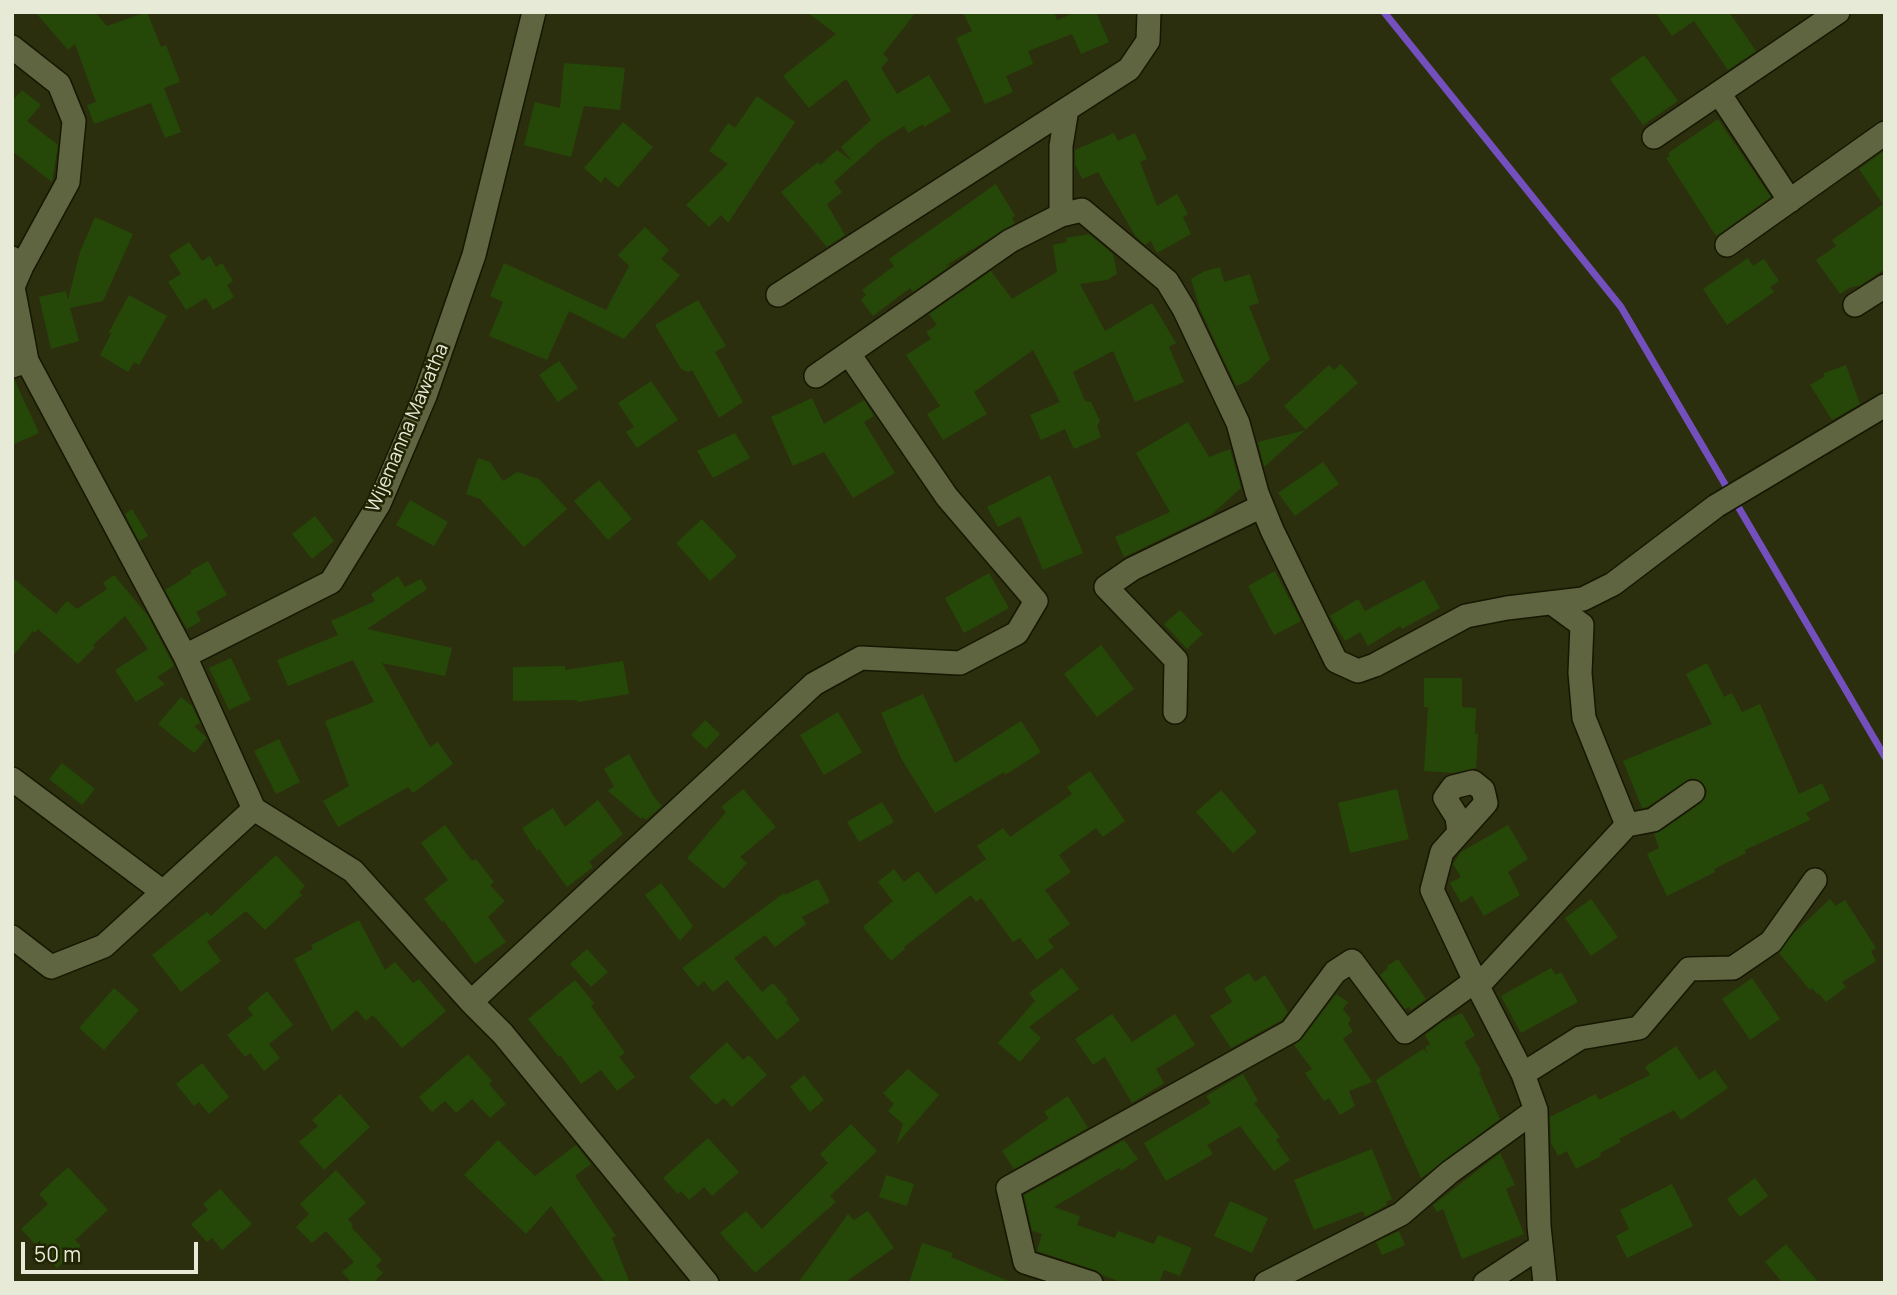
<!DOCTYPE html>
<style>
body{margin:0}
#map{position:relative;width:1897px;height:1295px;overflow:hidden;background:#2c2f0e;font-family:Manrope,sans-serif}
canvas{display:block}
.frame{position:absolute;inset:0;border:14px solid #e6ead6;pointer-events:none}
.scale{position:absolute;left:21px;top:1242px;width:177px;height:32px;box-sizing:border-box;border:4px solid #e6ead6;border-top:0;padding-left:9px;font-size:21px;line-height:24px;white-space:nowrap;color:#e6ead6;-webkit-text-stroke:5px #222504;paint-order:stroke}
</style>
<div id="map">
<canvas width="1897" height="1295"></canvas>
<div class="frame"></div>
<div class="scale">50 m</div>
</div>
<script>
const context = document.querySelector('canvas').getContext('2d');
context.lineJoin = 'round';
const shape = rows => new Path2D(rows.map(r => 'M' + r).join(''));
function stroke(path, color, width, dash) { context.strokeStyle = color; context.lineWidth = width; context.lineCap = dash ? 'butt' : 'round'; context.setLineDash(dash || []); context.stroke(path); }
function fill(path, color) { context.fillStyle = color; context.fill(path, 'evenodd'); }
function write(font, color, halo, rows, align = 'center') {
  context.font = font + ' Manrope,sans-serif'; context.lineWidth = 5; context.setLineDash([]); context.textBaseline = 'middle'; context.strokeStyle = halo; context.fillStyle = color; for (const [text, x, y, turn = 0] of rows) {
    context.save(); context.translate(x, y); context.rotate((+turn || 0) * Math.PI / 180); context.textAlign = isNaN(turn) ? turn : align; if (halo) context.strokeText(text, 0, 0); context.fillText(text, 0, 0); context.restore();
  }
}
stroke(shape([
 [1384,12,1621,307,1885,757]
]), '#7350bd', 7);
fill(shape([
 [35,12,95,12,107,26,147,12,161,47,166,45,180,82,164,88,181,132,165,138,151,103,94,124,87,105,96,102,75,44,68,50],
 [807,12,916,12,883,54,889,59,881,68,897,94,929,75,951,111,924,127,923,124,908,133,904,126,879,142,834,182,842,192,827,204,845,235,827,247,781,192,818,162,820,165,837,150,852,161,841,147,871,120,846,79,809,108,783,76,836,34],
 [963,12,1054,12,1057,20,1076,12,1096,12,1109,42,1081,54,1072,34,1028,51,1033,64,1006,76,1013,92,985,104,956,38,972,31],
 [1655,12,1729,12,1756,51,1728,70,1694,21,1672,36],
 [1644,55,1678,101,1643,125,1610,79],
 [564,63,625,68,620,110,584,106,571,157,524,145,535,102,560,108],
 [22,90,41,105,27,121,58,145,52,182,12,151,12,101],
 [757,96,795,122,728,223,721,215,709,227,686,205,728,164,709,151,728,123,735,128],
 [1718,119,1771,197,1716,236,1666,158,1670,156,1668,153],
 [623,122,653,147,618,188,605,177,601,183,584,168],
 [1114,133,1118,141,1135,133,1147,159,1140,162,1157,206,1177,194,1188,214,1183,217,1191,234,1157,253,1151,241,1145,245,1136,237,1098,172,1082,179,1075,164,1075,150],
 [1885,150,1885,269,1861,285,1849,288,1840,294,1816,260,1836,246,1832,240,1883,204,1859,169],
 [996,184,1015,216,1012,218,1015,223,945,266,951,265,913,292,910,288,873,316,861,300,866,295,862,290,894,266,889,259],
 [95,217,133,234,103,301,70,308,79,341,51,349,39,297,66,291,68,300,80,252],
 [645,227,669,250,661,259,680,275,624,339,569,311,547,360,489,336,503,302,490,296,504,263,606,310,629,266,618,255],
 [1089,234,1113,254,1117,274,1107,280,1080,284,1105,331,1152,303,1176,343,1169,347,1184,382,1135,402,1113,351,1073,372,1085,401,1091,402,1100,421,1097,426,1101,437,1074,449,1065,429,1041,440,1030,415,1060,402,1033,350,974,392,987,414,943,440,927,414,940,406,906,355,931,339,926,332,937,325,929,314,991,271,1012,299,1057,272,1053,245,1067,242,1066,238],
 [189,242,202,261,210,256,216,267,222,263,233,281,227,285,234,297,213,310,206,298,186,310,168,282,181,274,169,255],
 [1748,258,1753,266,1764,259,1779,281,1770,287,1774,292,1727,325,1703,289],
 [1220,267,1224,282,1250,274,1259,303,1249,306,1270,359,1248,381,1236,386,1200,309,1191,279,1205,271],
 [129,295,167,316,139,365,134,362,128,372,100,355,112,332,108,334],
 [698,300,726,346,715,352,743,402,719,418,692,370,688,372,681,369,655,325],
 [559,361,578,388,558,402,539,375],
 [1341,364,1358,383,1264,467,1258,442,1306,430,1284,406,1329,365,1334,370],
 [1846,365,1860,404,1832,420,1810,385,1824,377,1824,373],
 [14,379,39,433,12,445,12,380],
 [651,381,678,420,637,448,626,432,634,427,618,403],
 [812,398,824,424,864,400,874,416,864,422,895,473,853,498,824,452,793,466,771,417],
 [1188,422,1209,457,1230,449,1241,488,1211,515,1124,557,1115,537,1170,512,1136,453],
 [735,433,750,458,713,478,697,451],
 [478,458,490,462,503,481,517,472,539,479,567,509,524,547,480,499,466,494],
 [1323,462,1339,484,1295,516,1278,493],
 [1050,475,1083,553,1043,570,1020,516,998,527,987,507],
 [599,480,632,519,608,540,574,501],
 [410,500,448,522,434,546,396,525],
 [132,509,148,536,139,541,125,514],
 [315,516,334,541,312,559,292,534],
 [702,519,737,556,710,581,676,543],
 [208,561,227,595,196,612,201,621,187,629,165,590,192,573,190,571],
 [1275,571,1301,621,1274,635,1248,586],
 [989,573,1009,608,964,633,945,598],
 [114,575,148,616,172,662,174,666,157,677,165,684,136,702,115,670,148,649,125,616,93,645,95,647,78,664,38,629,35,633,33,631,12,657,12,577,56,614,67,601,77,609,107,589,103,583],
 [398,576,405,587,421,579,427,589,367,629,452,648,445,676,382,663,430,747,438,742,453,764,413,793,408,787,338,827,323,801,349,786,325,721,374,702,353,660,288,686,277,660,338,635,331,621,375,601,371,594],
 [1424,580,1440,608,1402,629,1400,626,1368,646,1360,632,1345,641,1330,616,1358,599,1365,611],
 [1180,610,1203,634,1187,649,1164,624],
 [1101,645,1134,689,1097,717,1064,674],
 [231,658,251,700,229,710,209,668],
 [623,661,629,694,578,702,577,700,513,701,513,667,565,666,565,670],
 [1707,663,1724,697,1732,693,1742,712,1760,704,1799,794,1822,783,1830,800,1806,813,1810,820,1745,850,1746,853,1714,869,1715,872,1667,896,1647,854,1659,848,1654,834,1661,831,1701,803,1706,797,1707,790,1699,780,1691,778,1647,807,1642,808,1623,761,1712,724,1686,674],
 [1424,678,1462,678,1462,707,1476,708,1475,734,1478,734,1476,768,1453,773,1424,771,1428,707,1424,707],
 [923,694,955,763,1021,721,1041,752,1005,775,1004,772,935,813,901,758,881,713],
 [181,697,192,706,200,723,194,726,207,738,194,753,158,724],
 [838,712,862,752,824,775,800,735],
 [705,720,720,734,706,749,691,735],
 [279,739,300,782,276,794,254,751],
 [629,754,654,797,662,806,646,820,643,817,641,819,608,791,614,786,604,769],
 [62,763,95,789,82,805,49,779],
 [1090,771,1125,821,1103,837,1096,828,1059,855,1071,872,1045,890,1070,924,1048,940,1054,947,1037,960,1020,938,1013,942,981,898,976,902,971,895,904,947,905,949,891,961,863,927,893,901,878,882,894,869,904,882,918,871,936,894,986,859,977,846,1003,828,1010,837,1072,794,1067,787],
 [743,789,776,827,740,857,747,863,724,889,687,858,726,812,721,807],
 [1397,789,1409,839,1350,853,1338,803],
 [1221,790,1257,832,1233,853,1196,812],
 [598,800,623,834,589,862,593,867,567,887,539,849,537,851,522,828,553,808,565,827],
 [882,802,894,822,859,842,847,822],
 [445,825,472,861,476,859,494,882,490,885,505,901,488,917,506,942,475,964,444,921,442,922,424,899,448,880,421,843],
 [1508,825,1528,859,1508,872,1520,895,1484,916,1472,896,1461,903,1450,883,1461,877,1453,864,1461,852],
 [276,855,305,886,299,892,302,895,265,930,246,911,207,942,221,961,181,992,152,955,207,912,211,916],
 [818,879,830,902,802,917,806,924,775,947,765,935,734,958,762,992,773,983,788,1000,786,1002,800,1020,777,1040,727,980,713,992,704,981,698,987,682,968,784,893,785,895],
 [661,883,693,926,680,941,645,895],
 [1591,899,1618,937,1591,956,1565,918],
 [1830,899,1836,906,1845,900,1876,948,1871,951,1876,961,1842,982,1846,987,1826,1002,1818,993,1817,994,1812,988,1810,990,1779,953,1794,933],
 [359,920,385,970,395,962,413,983,419,979,446,1011,402,1048,373,1015,366,1021,357,1010,332,1031,294,959,313,949,311,945],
 [587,949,608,972,591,987,570,964],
 [1398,959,1426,999,1411,1010,1409,1007,1405,1009,1380,975,1388,968,1387,966],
 [1062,968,1079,989,1029,1027,1041,1038,1020,1062,998,1043,1035,1001,1029,993],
 [1551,968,1556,975,1561,972,1578,1002,1521,1033,1501,996],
 [1249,973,1255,982,1265,975,1288,1012,1282,1020,1231,1048,1210,1016,1232,1002,1224,988],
 [1752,978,1780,1019,1750,1040,1722,999],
 [575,980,594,1003,591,1006,625,1053,619,1057,635,1077,617,1091,601,1070,581,1084,561,1056,559,1057,528,1019],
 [114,988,139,1010,104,1050,79,1028],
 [267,991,293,1025,269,1044,280,1058,264,1071,250,1053,245,1057,227,1035,253,1015,247,1008],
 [1336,994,1348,1002,1343,1009,1351,1019,1348,1024,1353,1031,1343,1039,1372,1082,1349,1091,1355,1106,1340,1115,1329,1098,1324,1101,1305,1073,1312,1069,1294,1045,1302,1039],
 [1462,1013,1475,1036,1464,1042,1481,1071,1479,1072,1500,1119,1421,1178,1376,1080,1423,1049,1428,1053,1425,1048,1430,1044,1425,1035,1442,1022],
 [1112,1014,1132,1042,1175,1014,1195,1045,1156,1069,1164,1083,1132,1103,1105,1057,1093,1065,1075,1039],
 [727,1042,743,1060,749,1055,767,1075,732,1107,724,1098,716,1105,689,1077],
 [1676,1046,1699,1080,1715,1070,1728,1088,1681,1120,1674,1110,1619,1139,1621,1142,1600,1153,1601,1156,1576,1169,1567,1151,1558,1156,1551,1143,1550,1117,1596,1094,1599,1100,1650,1075,1645,1067],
 [468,1054,492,1081,489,1084,506,1104,490,1118,472,1099,456,1113,445,1101,432,1112,419,1097],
 [202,1063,229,1097,209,1114,199,1102,194,1106,176,1084],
 [908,1069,939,1095,896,1145,903,1124,888,1111,894,1104,883,1093],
 [1243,1074,1258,1101,1254,1103,1280,1137,1276,1140,1290,1160,1274,1171,1240,1126,1207,1145,1213,1154,1166,1181,1144,1143,1211,1103,1206,1096],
 [804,1075,824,1100,810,1112,790,1087],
 [340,1094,370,1127,324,1170,299,1142,318,1126,312,1120],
 [1068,1096,1088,1128,1014,1169,1002,1151,1049,1118,1044,1112],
 [851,1124,877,1151,830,1196,836,1202,755,1273,720,1233,746,1211,762,1229,828,1163,820,1154],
 [708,1138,739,1172,712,1196,704,1187,689,1200,681,1191,678,1194,663,1178],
 [498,1140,535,1176,576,1145,591,1164,575,1176,616,1236,612,1238,630,1283,605,1283,551,1206,526,1234,464,1175],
 [1124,1140,1138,1159,1121,1171,1119,1168,1054,1207,1080,1216,1077,1225,1115,1238,1118,1231,1154,1244,1158,1235,1192,1248,1180,1276,1164,1270,1159,1283,1123,1283,1102,1275,1095,1270,1037,1251,1042,1234,1032,1231,1024,1195],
 [1372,1149,1392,1199,1386,1202,1387,1205,1365,1217,1363,1211,1314,1230,1294,1180],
 [1500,1153,1515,1185,1506,1189,1524,1234,1462,1259,1443,1209,1437,1212,1433,1205],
 [68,1167,108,1210,75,1240,81,1246,57,1268,21,1229,48,1204,39,1194],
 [336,1170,366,1203,348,1219,353,1225,351,1227,382,1260,376,1266,383,1273,373,1283,352,1283,342,1272,354,1262,326,1231,312,1243,296,1227,309,1214,300,1204],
 [886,1175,914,1184,907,1206,879,1197],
 [1755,1178,1768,1196,1740,1217,1727,1199],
 [1672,1184,1693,1226,1627,1258,1616,1236,1629,1229,1620,1210],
 [220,1189,252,1224,222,1250,212,1238,207,1242,191,1224,208,1210,203,1204],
 [1230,1201,1268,1218,1252,1253,1214,1236],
 [868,1211,894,1248,844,1283,798,1283,848,1214,854,1220],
 [1399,1231,1405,1245,1382,1255,1376,1242],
 [922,1243,953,1253,951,1257,1013,1283,909,1283],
 [1786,1244,1819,1283,1783,1283,1765,1262]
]), '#254808');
const minor = shape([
 [12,47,59,84,74,121,68,182,22,266,12,258],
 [1719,93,1790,201],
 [1654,137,1838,12],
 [1061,215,1061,146,1067,109],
 [1727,245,1885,133],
 [22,266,13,287,27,361],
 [778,295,1129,69,1148,41,1149,12],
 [1855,305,1885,286],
 [12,366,27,361,185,656,331,582,379,504,425,396,474,255,534,12],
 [816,376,1010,241,1061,215,1082,210,1167,281,1184,309,1238,423,1257,493,1272,530,1336,661,1358,671,1375,665,1466,616,1507,608,1583,599,1613,584,1716,506,1885,405],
 [1175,712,1176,660,1106,587,1132,569,1262,506],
 [12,779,163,892],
 [254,809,353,871,471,1002,503,1034,707,1283],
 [1627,825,1653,820,1693,792],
 [1459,833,1457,817,1445,798,1453,787,1473,782,1483,790,1486,803,1459,833,1442,852,1432,890,1475,981,1523,1074,1536,1110,1539,1226,1545,1283],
 [12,937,51,967,104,946,254,809,185,656],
 [1478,986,1627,825,1584,718,1580,673,1582,625,1552,603],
 [471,1002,814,684,861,658,960,663,1017,633,1036,601,947,497,849,354],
 [1523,1074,1580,1038,1639,1028,1689,969,1733,968,1771,942,1815,880],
 [1091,1283,1025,1262,1008,1188,1291,1031,1335,972,1352,961,1405,1032,1475,981],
 [1266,1283,1401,1214,1450,1172,1536,1110],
 [1485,1283,1541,1246]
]);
stroke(minor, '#151700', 26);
stroke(minor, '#5f6441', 23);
write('19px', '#e6ead6', '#222504', [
 ["Wijemanna Mawatha",408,428,-67]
]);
</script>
